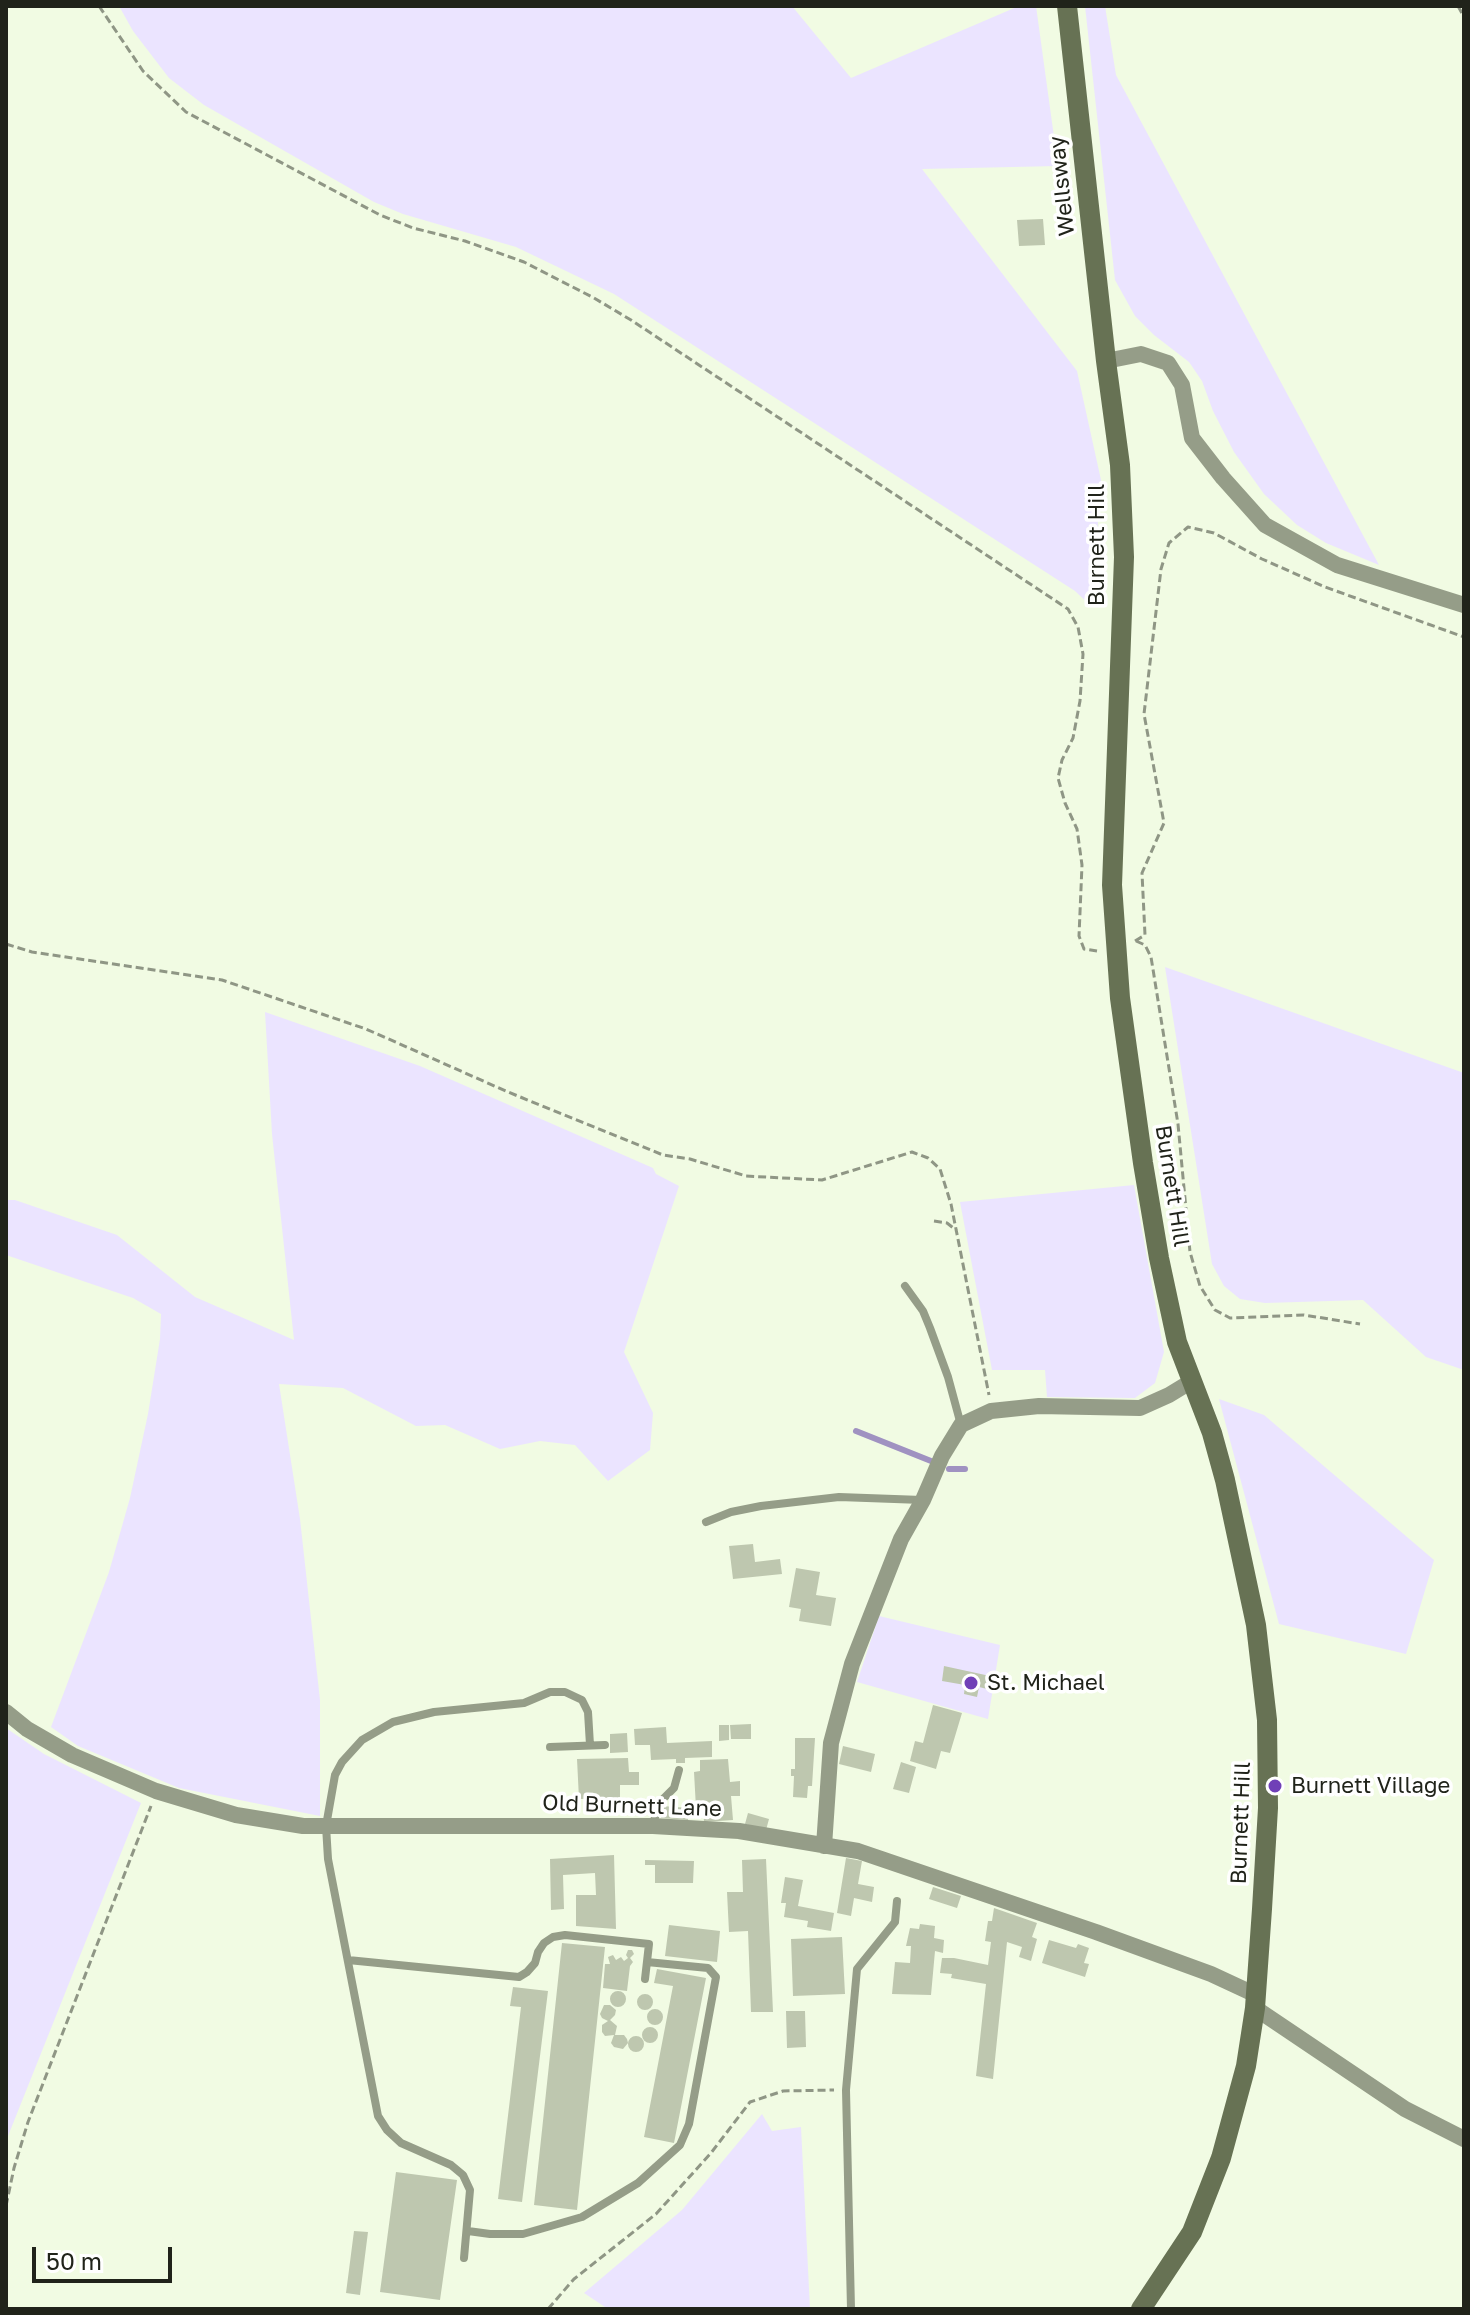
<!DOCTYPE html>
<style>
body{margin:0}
#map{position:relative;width:1470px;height:2315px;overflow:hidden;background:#f1fbe3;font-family:"Golos Text",sans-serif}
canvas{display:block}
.frame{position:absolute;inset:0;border:8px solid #20231a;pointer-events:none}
.scale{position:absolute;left:32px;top:2247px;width:140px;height:36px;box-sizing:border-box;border:4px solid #20231a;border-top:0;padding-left:10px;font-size:24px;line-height:28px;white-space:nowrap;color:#20231a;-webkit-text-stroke:6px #fff;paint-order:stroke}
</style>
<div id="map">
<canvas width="1470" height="2315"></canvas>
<div class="frame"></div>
<div class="scale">50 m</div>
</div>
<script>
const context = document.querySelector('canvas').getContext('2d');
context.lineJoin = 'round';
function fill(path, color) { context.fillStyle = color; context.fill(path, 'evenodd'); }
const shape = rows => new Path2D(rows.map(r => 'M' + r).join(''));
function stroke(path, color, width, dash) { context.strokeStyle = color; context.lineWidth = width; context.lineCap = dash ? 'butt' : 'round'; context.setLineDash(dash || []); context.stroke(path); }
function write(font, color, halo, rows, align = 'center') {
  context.font = font + ' "Golos Text",sans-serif'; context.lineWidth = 7; context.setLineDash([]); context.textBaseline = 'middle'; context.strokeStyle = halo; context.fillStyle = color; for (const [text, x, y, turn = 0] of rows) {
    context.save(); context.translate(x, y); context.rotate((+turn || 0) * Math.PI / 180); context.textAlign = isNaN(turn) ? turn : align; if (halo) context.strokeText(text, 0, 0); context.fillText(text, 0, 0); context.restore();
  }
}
fill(shape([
 [119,6,792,6,851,78,1019,6,1036,6,1058,166,922,169,1077,371,1101,480,1092,607,1075,591,614,294,516,247,403,214,374,202,204,105,169,78,133,31],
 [1085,6,1105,6,1116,75,1379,565,1326,543,1297,525,1264,494,1234,452,1213,411,1202,381,1189,362,1154,335,1135,316,1115,280],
 [1165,967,1464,1073,1464,1370,1426,1357,1363,1300,1265,1303,1240,1299,1224,1286,1212,1264],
 [265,1012,420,1066,653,1168,656,1174,679,1186,624,1352,653,1413,650,1450,608,1481,575,1445,540,1441,500,1449,445,1425,416,1426,343,1388,279,1384,300,1519,320,1700,320,1816,179,1788,78,1746,51,1727,109,1572,130,1498,148,1414,160,1339,161,1314,133,1298,6,1255,6,1200,15,1200,117,1235,195,1297,294,1340,272,1134],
 [1134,1185,1164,1352,1155,1383,1135,1398,1047,1397,1045,1370,992,1370,960,1202],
 [1219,1399,1264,1415,1434,1560,1406,1654,1279,1624],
 [879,1616,1000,1645,988,1719,857,1682],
 [6,1728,44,1754,141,1803,6,2141],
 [762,2114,772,2131,801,2127,810,2309,608,2309,584,2293,682,2210]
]), '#ebe4ff');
stroke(shape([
 [856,1431,936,1463],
 [949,1469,965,1469]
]), '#a092c1', 6);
fill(shape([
 [1043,219,1045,245,1019,246,1017,220],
 [753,1544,755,1562,780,1559,782,1574,733,1579,729,1546],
 [796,1568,820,1572,816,1595,836,1598,831,1626,799,1621,801,1609,789,1607],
 [944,1666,990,1676,987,1689,979,1687,977,1697,964,1694,965,1685,942,1681],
 [933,1705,962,1713,950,1753,941,1751,936,1769,910,1761,915,1741,923,1743],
 [751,1724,751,1739,731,1739,730,1725],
 [719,1725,729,1725,729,1740,719,1741],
 [666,1727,667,1743,712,1741,712,1757,685,1758,685,1763,676,1763,676,1759,651,1760,650,1745,635,1745,634,1729],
 [627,1733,628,1752,610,1753,610,1734],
 [795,1738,815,1738,812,1786,808,1786,807,1798,793,1797,794,1776,791,1776,791,1769,795,1769],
 [843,1746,875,1754,871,1772,839,1764],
 [628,1758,629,1772,639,1772,639,1785,620,1785,620,1798,579,1799,577,1759],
 [728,1759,730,1782,740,1781,740,1796,731,1796,733,1820,704,1822,703,1807,696,1808,694,1772,700,1771,700,1760],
 [901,1762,916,1767,909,1793,893,1789],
 [662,1806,689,1808,688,1820,661,1818],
 [748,1813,769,1819,766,1830,745,1824],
 [614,1855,616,1929,576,1926,576,1895,596,1895,595,1873,563,1875,564,1909,551,1910,550,1859],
 [846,1858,862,1861,858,1884,874,1887,872,1902,854,1898,851,1916,837,1913],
 [766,1859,773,2012,751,2012,748,1931,729,1932,727,1892,743,1892,742,1860],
 [645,1860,694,1861,693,1883,655,1883,655,1865,645,1865],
 [785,1877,803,1880,798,1906,834,1913,831,1931,807,1927,808,1921,784,1917,786,1903,781,1903],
 [933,1887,961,1896,957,1908,929,1899],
 [994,1908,1037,1923,1032,1937,1037,1939,1031,1961,1019,1957,1022,1947,1007,1942,993,2079,976,2076,986,1984,951,1978,952,1974,940,1973,942,1958,954,1958,988,1965,991,1942,985,1941,988,1921,992,1921],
 [920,1924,935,1926,934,1938,944,1940,943,1953,935,1951,931,1995,892,1994,895,1962,910,1963,911,1946,906,1946,910,1928,919,1929],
 [669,1925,720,1931,717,1962,665,1956],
 [842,1937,845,1994,793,1996,791,1939],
 [1049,1940,1076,1948,1078,1944,1089,1948,1084,1963,1089,1964,1085,1977,1042,1963],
 [562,1943,605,1947,577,2210,534,2205],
 [628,1950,632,1950,634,1954,630,1958,633,1962,630,1966,627,1991,603,1988,605,1964,610,1964,608,1957,613,1955,616,1960,621,1957,624,1961,628,1958,626,1955],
 [657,1969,706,1978,674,2143,644,2137,673,1986,654,1983],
 [513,1987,548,1991,522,2202,498,2199,521,2007,510,2006],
 '610 1999a8 8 0 1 1 16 0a8 8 0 1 1-16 0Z',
 '637 2002a8 8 0 1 1 16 0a8 8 0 1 1-16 0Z',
 [604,2005,610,2005,616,2010,615,2015,610,2020,617,2026,615,2035,624,2035,627,2039,628,2043,623,2049,614,2047,611,2043,614,2035,605,2036,602,2032,602,2025,608,2021,602,2018,600,2014],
 '647 2017a8 8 0 1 1 16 0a8 8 0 1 1-16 0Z',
 [786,2011,805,2011,806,2047,787,2048],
 '642 2035a8 8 0 1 1 16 0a8 8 0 1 1-16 0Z',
 '628 2044a8 8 0 1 1 16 0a8 8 0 1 1-16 0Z',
 [396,2172,457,2180,440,2300,380,2292],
 [354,2231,368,2232,360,2295,346,2293]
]), '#bec7af');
stroke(shape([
 [99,6,143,71,186,112,380,215,413,228,465,241,524,262,594,298,631,320,1068,609,1078,627,1083,654,1080,701,1073,738,1062,760,1058,778,1065,803,1077,829,1082,865,1079,936,1084,949,1097,951],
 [1458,6,1464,17],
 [1135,941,1145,935,1142,873,1164,823,1144,714,1161,569,1169,543,1188,527,1214,533,1262,559,1325,587,1464,637],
 [1136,941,1145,945,1151,957,1178,1124,1190,1252,1200,1286,1215,1310,1230,1318,1304,1315,1360,1324],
 [6,944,32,952,222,980,366,1029,508,1092,663,1155,690,1159,746,1176,822,1180,912,1152,928,1158,940,1169,951,1204,989,1395],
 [934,1221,947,1223,957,1231],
 [6,2206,14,2168,28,2122,151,1806],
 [548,2309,574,2279,656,2214,711,2153,750,2102,783,2091,834,2090]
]), '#8f9685', 3, [8, 4]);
stroke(shape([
 [905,1286,923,1311,930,1328,948,1377,961,1425],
 [706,1522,731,1512,761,1506,839,1497,922,1500],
 [550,1747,605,1745],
 [653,1826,658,1804,674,1788,679,1770],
 [348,1960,519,1977,527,1972,535,1963,538,1952,544,1943,553,1937,565,1935,649,1944,645,1979],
 [468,2231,490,2234,523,2234,582,2217,638,2183,680,2145,689,2124,716,1977,708,1968,647,1962],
 [464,2258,470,2190,463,2175,451,2165,401,2143,387,2130,378,2116,328,1859,326,1826,335,1775,342,1762,362,1740,393,1722,434,1712,524,1703,550,1692,565,1692,582,1700,588,1712,590,1745],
 [851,2309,846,2090,857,1969,895,1922,897,1901]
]), '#959d88', 8);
stroke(shape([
 [1106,361,1141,354,1168,363,1182,385,1192,438,1223,478,1265,525,1337,565,1464,605],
 [6,1712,27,1729,72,1755,156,1791,236,1815,303,1826,653,1826,739,1831,858,1851,1096,1932,1211,1974,1254,1994],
 [824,1846,831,1743,852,1664,901,1539,923,1500,942,1456,961,1425,991,1411,1039,1406,1140,1408,1169,1395,1192,1381],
 [1255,2008,1405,2109,1464,2139]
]), '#959d88', 16);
stroke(shape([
 [1067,6,1106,361,1120,465,1124,557,1112,885,1120,998,1143,1163,1159,1258,1177,1342,1212,1433,1225,1480,1256,1625,1267,1720,1268,1808,1262,1909,1255,2008,1246,2066,1221,2158,1192,2232,1141,2309]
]), '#677254', 20);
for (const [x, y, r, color] of [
 [971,1683,8,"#7040b7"],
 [1275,1786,8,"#7040b7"]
]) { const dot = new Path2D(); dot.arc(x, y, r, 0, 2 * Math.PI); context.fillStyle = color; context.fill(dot); stroke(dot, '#fff', 3); }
write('22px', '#20231a', '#fff', [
 ["Wellsway",1062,186,-96],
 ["Burnett Hill",1097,545,-90],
 ["Burnett Hill",1172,1186,81],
 ["Old Burnett Lane",632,1806,2],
 ["Burnett Hill",1241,1823,-88]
]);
write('22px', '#20231a', '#fff', [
 ["St. Michael",987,1683],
 ["Burnett Village",1291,1786]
], 'left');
</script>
